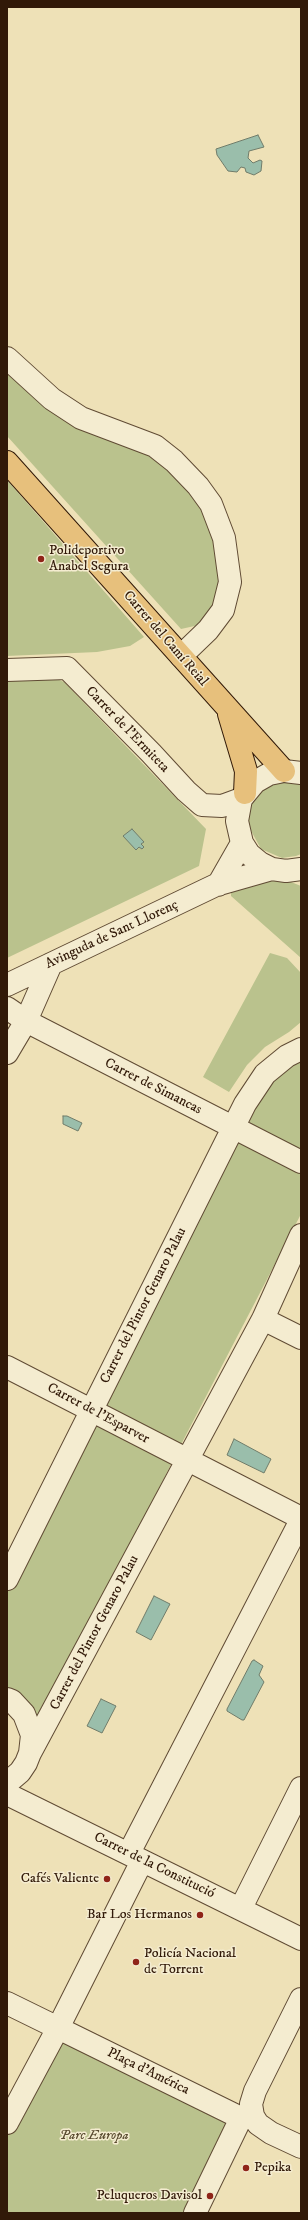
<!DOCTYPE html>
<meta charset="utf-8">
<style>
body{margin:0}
#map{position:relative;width:308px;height:2220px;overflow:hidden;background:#eee1b7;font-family:"IM FELL DW Pica",serif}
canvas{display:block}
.frame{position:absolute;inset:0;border:8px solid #311908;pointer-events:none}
</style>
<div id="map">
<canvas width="308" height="2220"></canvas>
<div class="frame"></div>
</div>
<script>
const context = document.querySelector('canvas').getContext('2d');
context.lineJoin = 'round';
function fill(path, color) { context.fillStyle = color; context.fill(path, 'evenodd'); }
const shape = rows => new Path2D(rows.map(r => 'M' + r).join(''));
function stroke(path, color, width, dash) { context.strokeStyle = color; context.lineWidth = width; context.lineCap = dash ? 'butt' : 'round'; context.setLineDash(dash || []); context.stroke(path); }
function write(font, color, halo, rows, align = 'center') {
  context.font = font + ' "IM FELL DW Pica",serif'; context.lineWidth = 3; context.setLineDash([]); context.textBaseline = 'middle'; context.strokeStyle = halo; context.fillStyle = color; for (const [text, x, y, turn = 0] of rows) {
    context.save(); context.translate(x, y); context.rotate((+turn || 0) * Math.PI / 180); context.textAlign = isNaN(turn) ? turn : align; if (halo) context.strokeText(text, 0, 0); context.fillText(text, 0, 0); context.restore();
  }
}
fill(shape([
 [7,364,159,459,195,490,213,531,220,581,215,604,199,625,181,629,7,436],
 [7,480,144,637,130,646,97,652,7,656],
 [57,679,64,682,206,829,199,866,7,958,7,680],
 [276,781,301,784,301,854,296,856,282,858,261,849,249,827,248,819,251,803,255,795],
 [257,880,286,880,301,886,301,958,231,896,231,890],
 [270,953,287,958,301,973,301,1022,289,1032,265,1047,247,1065,229,1092,203,1077],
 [301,1054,301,1214,188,1431,35,1732,7,1691,7,1590,259,1097,276,1075],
 [60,2033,234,2120,189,2213,7,2213,7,2135]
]), '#bac28d');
const water = shape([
 [258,135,264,147,249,151,248,158,253,163,260,160,262,161,261,171,254,175,246,172,245,168,241,167,237,172,228,171,217,155,216,149,258,135],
 [132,829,144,842,141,844,144,847,142,849,139,847,136,850,123,836,132,829],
 [63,1116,67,1116,82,1123,78,1131,63,1124,63,1116],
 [234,1439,271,1459,264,1473,227,1455,234,1439],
 [154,1596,170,1604,151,1640,136,1632,154,1596],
 [254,1660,263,1666,259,1675,264,1682,244,1720,242,1720,227,1711,227,1709,252,1661,254,1660],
 [101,1699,116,1706,102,1733,87,1726,101,1699]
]);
fill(water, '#9abeab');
stroke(water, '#707c6a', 1);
const minor = shape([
 [7,358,52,399,81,418,155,446,174,461,198,486,211,504,224,538,230,582,223,610,208,630,181,656],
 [7,670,67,668,151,753,186,791,202,805,222,806,241,799],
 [301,773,284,771,269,774,255,782,241,799,237,821,242,843,249,854,260,863,272,869,286,871,301,869],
 [218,885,242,843],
 [7,985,216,885,272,869],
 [7,1008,26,1021,301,1162],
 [7,1053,26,1021,51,964],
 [263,1319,301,1338],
 [7,1367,301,1518],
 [7,1579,245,1104,265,1074,287,1056,301,1049],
 [7,1699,12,1701,24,1714,32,1735,30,1753,26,1763,20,1772,7,1783],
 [30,1753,263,1319,301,1235],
 [7,1794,301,1939],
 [129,1853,301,1520],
 [241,1908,301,1788],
 [301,1999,255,2091,251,2104,253,2116,258,2124,271,2133,301,2147],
 [7,2003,58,2028,142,1861],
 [7,2123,58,2028,241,2118,195,2213]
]);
const major = shape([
 [7,462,284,771],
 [229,714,246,771,245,793]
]);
stroke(minor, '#604b34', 24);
stroke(major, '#311908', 24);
stroke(minor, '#f4ecd0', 22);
stroke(major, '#e7c07c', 22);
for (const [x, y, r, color] of [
 [41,559,4,"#8f2418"],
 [107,1879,4,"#8f2418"],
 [200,1915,4,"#8f2418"],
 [136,1962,4,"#8f2418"],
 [246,2168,4,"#8f2418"],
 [210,2196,4,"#8f2418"]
]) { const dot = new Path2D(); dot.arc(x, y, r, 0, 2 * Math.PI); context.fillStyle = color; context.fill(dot); stroke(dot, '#f4ecd0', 1.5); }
write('14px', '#311908', '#f4ecd0', [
 ["Polideportivo",49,551],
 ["Anabel Segura",49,567],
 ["Cafés Valiente",99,1879,"right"],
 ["Bar Los Hermanos",192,1915,"right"],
 ["Policía Nacional",144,1954],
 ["de Torrent",144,1970],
 ["Pepika",254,2168],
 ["Peluqueros Davisol",202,2196,"right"]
], 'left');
write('14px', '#311908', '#f4ecd0', [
 ["Carrer del Camí Reial",165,639,49],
 ["Carrer de l'Ermiteta",127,730,46],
 ["Avinguda de Sant Llorenç",112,935,-25],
 ["Carrer de Simancas",153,1087,27],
 ["Carrer del Pintor Genaro Palau",144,1306,-63],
 ["Carrer de l'Esparver",98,1414,28],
 ["Carrer del Pintor Genaro Palau",95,1633,-62],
 ["Carrer de la Constitució",154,1866,26],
 ["Plaça d'América",148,2072,26]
]);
write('italic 14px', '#5a4c30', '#f4ecd0', [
 ["Parc Europa",94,2136]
]);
</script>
